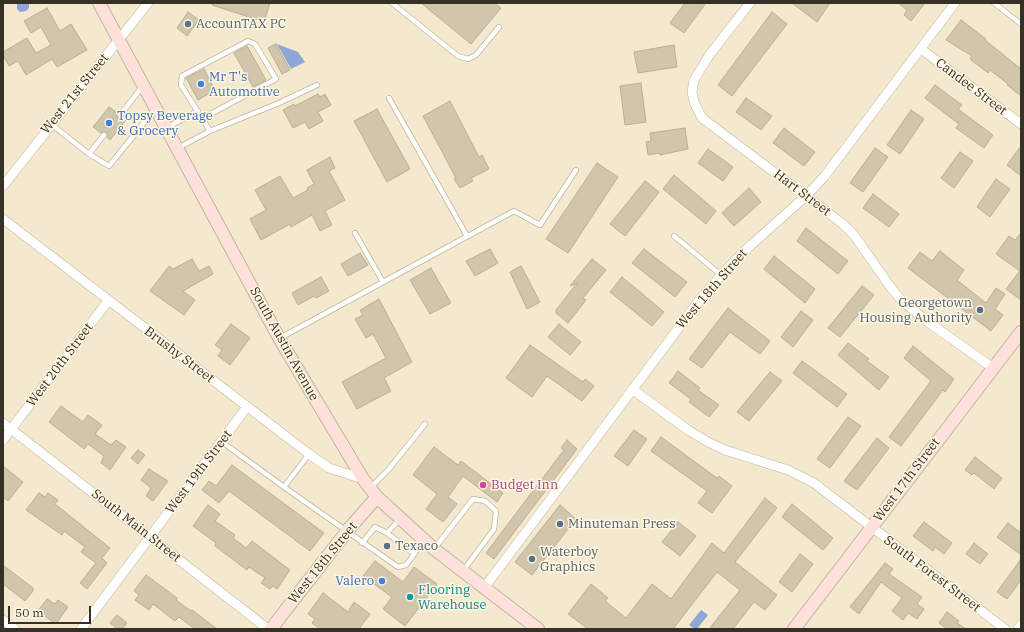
<!DOCTYPE html>
<style>
body{margin:0}
#map{position:relative;width:1024px;height:632px;overflow:hidden;background:#f4e9ce;font-family:"IBM Plex Serif",serif}
canvas{display:block}
.frame{position:absolute;inset:0;border:4px solid #353127;pointer-events:none}
.scale{position:absolute;left:8px;top:606px;width:83px;height:18px;box-sizing:border-box;border:2px solid #353127;border-top:0;padding-left:5px;font-size:12px;line-height:14px;white-space:nowrap;color:#353127;-webkit-text-stroke:3px #fff7e0;paint-order:stroke}
</style>
<div id="map">
<canvas width="1024" height="632"></canvas>
<div class="frame"></div>
<div class="scale">50 m</div>
</div>
<script>
const context = document.querySelector('canvas').getContext('2d');
context.lineJoin = 'round';
function fill(path, color) { context.fillStyle = color; context.fill(path, 'evenodd'); }
const shape = rows => new Path2D(rows.map(r => 'M' + r).join(''));
function stroke(path, color, width, dash) { context.strokeStyle = color; context.lineWidth = width; context.lineCap = dash ? 'butt' : 'round'; context.setLineDash(dash || []); context.stroke(path); }
function write(font, color, halo, rows, align = 'center') {
  context.font = font + ' "IBM Plex Serif",serif'; context.lineWidth = 3; context.setLineDash([]); context.textBaseline = 'middle'; context.strokeStyle = halo; context.fillStyle = color; for (const [text, x, y, turn = 0] of rows) {
    context.save(); context.translate(x, y); context.rotate((+turn || 0) * Math.PI / 180); context.textAlign = isNaN(turn) ? turn : align; if (halo) context.strokeText(text, 0, 0); context.fillText(text, 0, 0); context.restore();
  }
}
fill(shape([
 [17,3,29,3,29,8,26,11,20,12,17,9],
 [277,44,298,52,305,62,291,69],
 [701,610,708,615,697,629,695,629,689,625]
]), '#8fa7d6');
const building = shape([
 [212,3,270,3,264,22,212,5,212,3],
 [421,3,494,3,501,8,471,44,421,3],
 [685,3,706,3,684,33,670,23,685,3],
 [792,3,830,3,817,22,792,3],
 [898,3,925,3,911,21,904,15,907,10,898,3],
 [47,8,60,31,71,24,87,50,57,67,52,59,26,75,18,61,9,66,3,55,3,52,27,38,36,53,51,45,41,27,31,33,24,21,47,8],
 [188,12,199,20,187,36,177,28,188,12],
 [772,12,787,24,732,96,718,85,772,12],
 [961,20,986,39,985,40,1021,69,1021,96,1007,85,1008,84,990,70,988,73,970,59,972,56,946,40,961,20],
 [276,44,290,70,282,74,268,48,276,44],
 [674,45,677,67,638,73,634,52,674,45],
 [247,46,266,80,253,87,234,53,247,46],
 [204,69,215,90,198,100,186,78,204,69],
 [641,83,646,122,625,125,620,86,641,83],
 [935,85,962,105,958,109,993,135,984,148,956,128,959,124,925,98,935,85],
 [318,94,320,97,325,94,331,105,318,112,323,121,309,129,305,122,293,128,283,110,294,104,295,106,318,94],
 [746,98,772,116,761,130,736,112,746,98],
 [450,101,479,157,482,155,489,169,471,178,473,181,460,188,454,179,456,178,423,116,450,101],
 [109,107,117,113,117,118,123,118,126,120,110,140,107,137,106,132,101,133,93,127,109,107],
 [377,109,410,169,387,182,354,121,377,109],
 [911,110,924,119,900,154,887,145,911,110],
 [685,128,688,149,660,155,660,153,648,155,646,142,651,141,650,133,685,128],
 [784,128,815,152,804,166,773,143,784,128],
 [1021,146,1021,176,1007,165,1021,146],
 [875,148,888,157,863,192,850,183,875,148],
 [708,149,733,167,723,181,698,163,708,149],
 [960,152,973,161,954,188,941,178,960,152],
 [330,157,335,168,329,171,345,200,325,211,332,225,320,231,312,215,291,227,290,224,261,240,250,219,266,210,255,190,280,176,293,198,308,190,307,188,314,184,307,170,330,157],
 [597,163,618,177,568,253,546,239,597,163],
 [674,175,716,211,706,224,663,189,674,175],
 [996,179,1010,189,990,217,977,207,996,179],
 [645,181,659,192,625,236,610,224,645,181],
 [749,188,761,202,734,226,722,213,749,188],
 [873,194,899,214,889,227,863,208,873,194],
 [806,228,848,261,838,274,797,241,806,228],
 [1021,233,1021,300,1006,289,1020,271,996,254,1009,236,1015,240,1021,233],
 [490,249,498,263,475,276,466,261,490,249],
 [644,249,687,282,675,297,632,263,644,249],
 [940,251,964,270,957,280,986,303,996,288,1005,294,995,309,1003,315,991,331,908,268,920,252,932,261,940,251],
 [360,253,368,265,348,276,341,264,360,253],
 [774,256,815,289,805,303,764,269,774,256],
 [192,259,199,271,209,266,213,274,183,291,195,300,184,315,150,291,169,266,173,269,192,259],
 [592,259,606,270,583,298,586,300,568,323,556,313,556,310,577,283,570,286,592,259],
 [521,266,540,302,527,309,510,272,521,266],
 [431,268,451,303,430,314,410,280,431,268],
 [321,277,329,291,316,298,314,296,298,305,292,293,321,277],
 [622,277,664,312,652,326,610,292,622,277],
 [862,286,874,295,840,337,828,328,862,286],
 [379,299,412,362,384,378,391,391,357,409,342,382,386,358,373,334,366,338,355,319,363,315,360,310,379,299],
 [728,308,770,341,760,354,730,332,702,368,689,359,728,308],
 [801,311,813,320,793,347,781,337,801,311],
 [231,324,250,338,230,365,218,356,222,350,215,345,231,324],
 [559,324,581,342,570,355,548,337,559,324],
 [848,343,869,359,867,361,889,377,879,390,838,355,848,343],
 [530,345,583,382,585,379,594,386,582,401,547,376,532,397,506,378,530,345],
 [913,346,954,379,945,392,943,390,901,446,889,437,931,381,904,358,913,346],
 [802,361,847,394,837,407,793,373,802,361],
 [678,371,700,388,698,390,719,405,709,417,689,402,691,399,669,383,678,371],
 [770,372,782,381,749,421,737,412,770,372],
 [61,406,83,422,88,415,102,425,95,434,111,445,116,440,126,447,110,470,101,463,104,456,88,444,84,449,49,422,61,406],
 [848,417,861,426,830,468,817,459,848,417],
 [634,430,647,439,628,466,614,456,634,430],
 [661,437,717,478,719,476,732,486,712,513,698,503,707,491,651,451,661,437],
 [877,438,889,448,857,490,844,481,877,438],
 [567,440,577,449,494,559,486,553,564,450,561,448,567,440],
 [434,447,458,465,461,461,503,493,497,502,463,476,448,497,457,504,443,522,426,509,437,494,413,475,434,447],
 [138,450,145,455,138,464,131,458,138,450],
 [975,457,1002,478,994,489,974,473,972,475,965,470,975,457],
 [232,465,324,533,310,551,229,491,219,503,202,490,209,481,216,486,232,465],
 [3,466,23,482,8,501,3,497,3,466],
 [149,469,168,481,153,501,146,496,151,488,141,480,149,469],
 [39,493,45,497,48,493,58,500,55,504,110,548,102,558,107,563,87,589,80,583,96,563,81,552,85,547,64,531,62,535,26,510,39,493],
 [765,498,777,508,735,562,777,595,765,610,754,602,733,629,709,629,740,590,717,572,673,629,588,629,568,614,591,584,608,598,605,601,626,618,652,584,671,599,712,543,724,553,765,498],
 [792,504,833,538,823,550,782,517,792,504],
 [208,505,220,514,215,521,235,535,233,538,246,548,252,541,290,570,277,589,273,586,270,589,261,583,265,578,249,567,247,570,215,546,216,543,193,526,208,505],
 [560,505,576,519,532,575,515,562,560,505],
 [678,522,696,536,680,556,662,542,678,522],
 [924,522,952,543,944,554,935,547,933,551,913,536,924,522],
 [1008,523,1021,533,1021,555,997,537,1008,523],
 [974,543,988,554,980,564,966,554,974,543],
 [800,554,813,564,792,592,779,582,800,554],
 [1021,559,1021,580,1007,599,997,592,1021,559],
 [375,561,403,582,414,567,437,584,405,626,383,609,392,597,363,576,375,561],
 [885,563,893,569,889,574,922,597,917,604,924,609,917,619,908,613,903,620,892,611,902,598,881,582,859,614,850,607,885,563],
 [3,565,33,588,33,591,25,601,3,584,3,565],
 [146,575,177,598,176,600,191,611,192,610,217,629,195,629,179,617,175,621,153,604,149,610,135,600,139,595,134,591,146,575],
 [323,593,348,612,354,602,370,614,359,629,320,629,312,623,315,619,308,614,323,593],
 [47,599,55,604,58,600,68,607,56,624,38,611,47,599],
 [947,612,959,621,957,623,966,629,947,629,939,623,947,612],
 [117,615,127,623,122,629,118,629,110,623,117,615]
]);
fill(building, '#d0c6ab');
stroke(building, '#b8af94', 1);
const lane = shape([
 [392,3,458,56,468,59,476,55,499,27],
 [994,3,1021,24],
 [389,98,467,236],
 [120,115,142,87],
 [203,118,276,79,255,44,248,41,182,76,181,85,210,131],
 [51,124,89,154],
 [166,128,198,111],
 [104,135,89,154,109,166,155,109],
 [178,148,210,131,279,103,317,85],
 [355,233,383,282],
 [674,236,721,275],
 [280,338,514,211,540,225,576,170],
 [222,442,284,487,309,454],
 [284,487,398,567,406,565,424,541],
 [370,488,389,469,425,424],
 [400,519,387,533,414,554],
 [362,543,375,527,387,533],
 [434,549,473,499,485,501,496,511,494,529,463,571]
]);
const street = shape([
 [750,3,710,54,694,80,692,92,694,102,702,118,843,224,854,235,889,285,901,300,928,322,993,368],
 [921,49,1021,124],
 [3,186,148,3],
 [3,219,309,454,329,468,363,479],
 [632,389,688,430,708,442,725,450,788,470,814,483,1005,629],
 [3,423,268,629],
 [3,440,108,301],
 [484,588,701,298,725,271,751,245,806,196,824,177,955,3],
 [3,620,15,629],
 [81,629,247,407],
 [1018,629,1021,625]
]);
const secondary = shape([
 [99,3,279,338,363,479,377,497,434,549,538,629],
 [271,629,347,531,377,497],
 [794,629,1021,332]
]);
stroke(lane, '#c0b69c', 6);
stroke(street, '#c0b69c', 10);
stroke(secondary, '#c0b69c', 14);
stroke(lane, '#fff', 4.5);
stroke(street, '#fff', 9);
stroke(secondary, '#ffe1db', 12);
for (const [x, y, r, color] of [
 [188,24,4,"#5c6f8a"],
 [201,84,4,"#3f7fe0"],
 [109,123,4,"#3f7fe0"],
 [980,310,4,"#5c6f8a"],
 [483,485,4,"#d1479c"],
 [560,524,4,"#5c6f8a"],
 [387,546,4,"#5c6f8a"],
 [532,559,4,"#5c6f8a"],
 [382,581,4,"#3f7fe0"],
 [410,597,4,"#0f9aa8"]
]) { const dot = new Path2D(); dot.arc(x, y, r, 0, 2 * Math.PI); context.fillStyle = color; context.fill(dot); stroke(dot, '#fff7e0', 1.5); }
write('13px', '#4e5e75', '#fff7e0', [
 ["AccounTAX PC",196,24],
 ["Georgetown",972,303,"right"],
 ["Housing Authority",972,318,"right"],
 ["Minuteman Press",568,524],
 ["Texaco",395,546],
 ["Waterboy",540,552],
 ["Graphics",540,567]
], 'left');
write('13px', '#366cbe', '#fff7e0', [
 ["Mr T's",209,77],
 ["Automotive",209,92],
 ["Topsy Beverage",117,116],
 ["& Grocery",117,131],
 ["Valero",374,581,"right"]
], 'left');
write('13px', '#353127', '#fff7e0', [
 ["Candee Street",971,87,37],
 ["West 21st Street",75,94,-51],
 ["Hart Street",802,193,37],
 ["West 18th Street",712,289,-49],
 ["South Austin Avenue",284,344,61],
 ["Brushy Street",179,355,37],
 ["West 20th Street",60,365,-53],
 ["West 19th Street",199,472,-53],
 ["West 17th Street",907,480,-53],
 ["South Main Street",136,526,38],
 ["West 18th Street",323,563,-51],
 ["South Forest Street",932,574,37]
]);
write('13px', '#b23c85', '#fff7e0', [
 ["Budget Inn",491,485]
], 'left');
write('13px', '#0d838f', '#fff7e0', [
 ["Flooring",418,590],
 ["Warehouse",418,605]
], 'left');
</script>
